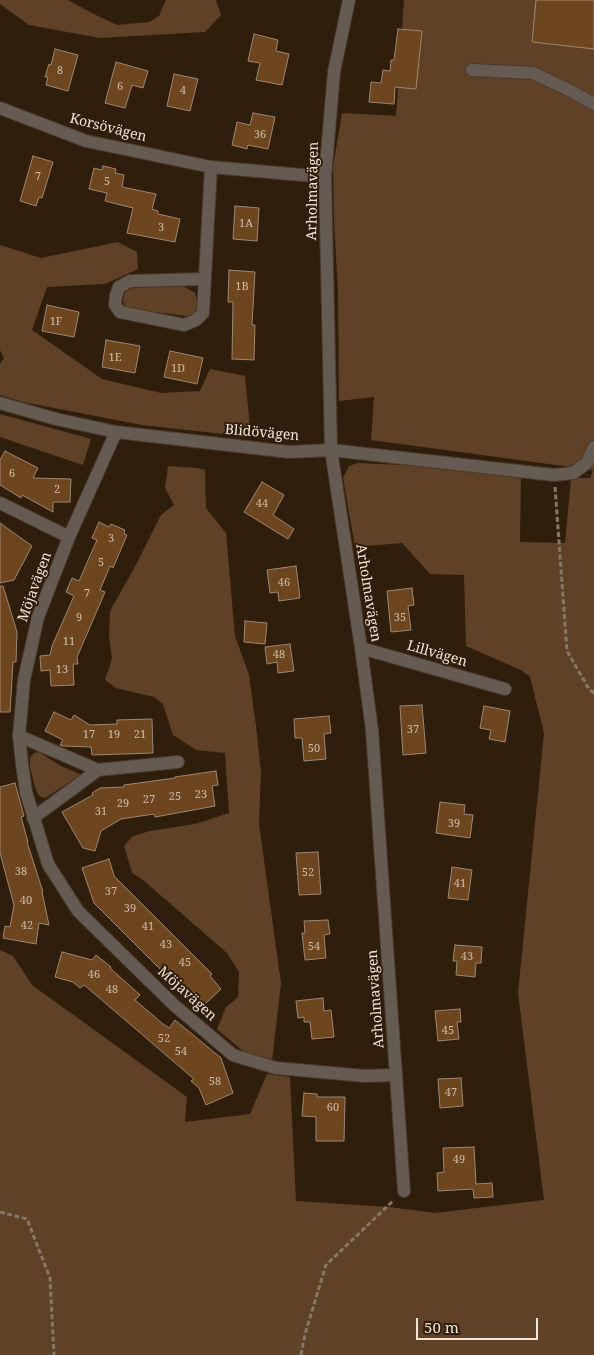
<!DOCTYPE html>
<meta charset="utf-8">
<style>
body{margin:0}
#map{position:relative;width:594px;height:1355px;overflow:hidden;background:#301e0d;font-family:"Noto Serif",serif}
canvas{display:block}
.scale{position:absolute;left:416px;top:1318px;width:122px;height:22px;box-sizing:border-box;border:2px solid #f0e4d9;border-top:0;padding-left:6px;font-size:15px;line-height:18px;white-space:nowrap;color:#f0e4d9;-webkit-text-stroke:4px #301e0d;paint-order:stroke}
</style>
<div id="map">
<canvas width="594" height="1355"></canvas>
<div class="scale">50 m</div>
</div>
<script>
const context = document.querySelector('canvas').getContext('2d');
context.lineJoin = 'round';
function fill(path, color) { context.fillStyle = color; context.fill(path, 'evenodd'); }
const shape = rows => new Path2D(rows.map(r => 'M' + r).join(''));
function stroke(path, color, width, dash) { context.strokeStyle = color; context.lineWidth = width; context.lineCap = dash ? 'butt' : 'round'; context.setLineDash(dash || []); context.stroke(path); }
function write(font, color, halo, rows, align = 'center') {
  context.font = font + ' "Noto Serif",serif'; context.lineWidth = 4; context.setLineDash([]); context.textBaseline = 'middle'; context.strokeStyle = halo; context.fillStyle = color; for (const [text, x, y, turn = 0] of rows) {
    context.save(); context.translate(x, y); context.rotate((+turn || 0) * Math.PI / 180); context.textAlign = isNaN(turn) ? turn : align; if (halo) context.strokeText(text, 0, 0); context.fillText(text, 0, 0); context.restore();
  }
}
fill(shape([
 [0,0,68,0,92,13,117,25,149,22,159,16,166,0,216,0,221,15,205,32,100,38,29,25,0,4],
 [404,0,594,0,594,1355,0,1355,0,950,13,956,32,985,187,1097,185,1122,250,1114,267,1074,290,1077,296,1201,390,1207,435,1213,544,1200,518,993,544,733,530,677,521,670,466,646,464,575,430,574,402,543,355,547,343,478,349,466,358,463,443,467,521,477,520,542,565,543,571,478,590,478,593,470,371,440,374,397,339,401,338,292,334,222,333,167,342,113,396,116],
 [118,242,137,252,138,269,105,284,47,287,32,330,102,379,161,393,200,391,210,369,245,376,251,437,142,425,23,402,0,395,0,364,4,358,0,350,0,245,41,258],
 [183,286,195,293,197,300,197,309,194,314,187,316,135,310,125,307,123,301,124,295,126,291,133,288],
 [0,414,91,439,83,465,0,437],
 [168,466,197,468,205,470,206,508,226,533,235,636,249,675,256,726,261,772,259,824,281,983,272,1061,244,1052,217,1029,226,1007,238,997,239,972,227,953,143,880,132,873,124,846,133,836,150,831,195,824,229,813,225,753,196,750,173,735,163,704,154,697,116,688,105,680,112,659,109,637,110,611,138,561,161,515,174,505,165,488],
 [41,752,45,756,61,766,80,774,79,776,45,798,41,797,38,794,35,787,30,767,30,758,34,753]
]), '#5e4126');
const building = shape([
 [536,0,594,0,594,49,532,42,536,0],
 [398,29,422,31,416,89,395,87,394,104,369,102,371,82,381,83,383,70,390,71,391,60,394,60,398,29],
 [254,34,278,40,276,51,289,54,282,85,256,80,260,63,248,61,254,34],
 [55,49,78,55,68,91,46,85,48,77,45,77,49,64,51,65,55,49],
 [116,62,148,71,143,88,132,85,125,108,105,103,116,62],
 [174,74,198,79,190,111,167,106,174,74],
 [253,113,275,117,268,149,248,145,247,149,232,145,237,122,250,125,253,113],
 [33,156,53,162,42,198,39,197,36,206,20,201,33,156],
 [103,166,116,169,115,173,124,175,122,187,156,194,152,209,158,211,158,214,180,219,175,242,127,233,133,208,105,201,107,193,89,189,94,168,102,170,103,166],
 [235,206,259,208,257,241,233,239,235,206],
 [229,270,255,272,252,325,255,325,254,360,232,359,233,302,228,302,229,270],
 [47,305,79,312,74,337,42,331,47,305],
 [106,340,140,346,135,373,102,367,106,340],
 [170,351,203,358,197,384,164,377,170,351],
 [5,451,38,468,33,478,71,479,70,502,53,502,53,512,22,495,21,498,0,485,0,460,5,451],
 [262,482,284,495,273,515,294,529,288,539,244,512,262,482],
 [99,522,109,527,111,524,125,530,124,534,127,535,113,568,110,566,100,590,105,592,77,657,78,664,73,664,74,685,51,686,50,670,41,671,40,656,50,655,52,646,74,596,66,592,72,578,79,581,97,540,92,538,99,522],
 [0,523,32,546,14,580,0,583,0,523],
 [296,566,300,598,279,601,278,592,270,593,267,570,296,566],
 [0,586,3,586,17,632,16,662,13,662,10,712,0,712,0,586],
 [412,588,414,605,408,606,411,630,391,632,387,591,412,588],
 [245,621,267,623,265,644,244,642,245,621],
 [290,644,294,671,278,673,277,662,267,664,265,647,290,644],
 [422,705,426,753,403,755,400,706,422,705],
 [484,706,510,711,505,742,489,739,491,730,480,728,484,706],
 [54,712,71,720,74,715,90,725,117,724,117,720,152,719,153,753,92,755,91,747,64,746,60,745,63,740,45,731,54,712],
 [329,716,331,733,324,734,326,759,304,761,302,738,295,738,294,719,329,716],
 [216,771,218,785,212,786,215,806,155,817,154,814,121,819,101,831,95,851,83,848,62,812,93,795,92,793,100,788,124,787,124,785,175,778,175,777,216,771],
 [15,783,24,816,21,817,28,842,27,842,43,892,42,892,49,925,39,923,36,944,3,938,5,926,10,927,14,905,0,853,0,787,15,783],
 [440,802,465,805,464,814,473,815,470,838,436,833,440,802],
 [318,852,321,894,299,895,296,853,318,852],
 [109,859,114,876,212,974,210,976,221,989,205,1004,194,992,187,999,163,974,164,973,94,903,82,868,109,859],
 [452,867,472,870,468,900,448,898,452,867],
 [328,920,330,934,324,935,326,958,305,960,302,933,305,933,304,921,328,920],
 [455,945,482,947,481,963,476,963,475,977,456,975,457,961,453,961,455,945],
 [62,952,92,960,96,955,111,967,110,968,140,995,135,1000,163,1024,169,1028,175,1020,221,1058,233,1093,206,1105,199,1088,191,1081,194,1079,96,995,84,985,80,988,73,982,55,977,62,952],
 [323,998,324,1011,331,1010,334,1037,312,1039,310,1022,304,1022,304,1017,298,1018,296,1001,323,998],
 [460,1009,461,1022,457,1022,459,1039,438,1041,435,1011,460,1009],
 [461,1078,463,1106,440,1108,438,1079,461,1078],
 [304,1093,317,1094,317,1097,345,1097,344,1141,316,1141,316,1117,302,1116,304,1093],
 [474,1147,476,1184,492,1183,493,1197,474,1198,473,1189,438,1191,437,1173,444,1172,443,1148,474,1147]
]);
fill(building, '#6d451f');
stroke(building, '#9e8774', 1);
const minor = shape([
 [349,0,334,72,325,177,331,450,361,648,372,730,404,1191],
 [472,70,533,73,571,91,594,104],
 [0,108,86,141,211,167,325,177],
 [204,279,130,281,119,287,116,296,115,305,120,312,184,325,196,320,203,313,211,167],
 [0,403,56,419,116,432,289,452,331,450,554,475,573,473,587,463,594,447],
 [116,432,69,537,38,617,24,680,19,736,22,764,26,792,48,864,78,911,174,1005,233,1055,276,1068,365,1076,396,1075],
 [0,503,69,537],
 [361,648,505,689],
 [19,736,98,770],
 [33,818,98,770,178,762]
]);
stroke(minor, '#4b3a2a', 14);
stroke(shape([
 [555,487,567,651,589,689,594,693],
 [0,1212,27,1219,50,1278,54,1355],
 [301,1355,305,1334,326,1265,394,1200]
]), '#857668', 3, [5, 2.5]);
stroke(minor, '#655b53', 12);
write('11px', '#cfbcaa', null, [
 ["8",60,71],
 ["6",120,87],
 ["4",183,91],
 ["36",260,135],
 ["7",38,177],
 ["5",107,182],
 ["1A",246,224],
 ["3",161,228],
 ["1B",242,287],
 ["1F",56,322],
 ["1E",115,358],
 ["1D",178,369],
 ["6",12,474],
 ["2",57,490],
 ["44",262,504],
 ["3",111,539],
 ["5",101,563],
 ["46",284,583],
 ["7",87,594],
 ["9",79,618],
 ["35",400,618],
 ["11",69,642],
 ["48",279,655],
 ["13",62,670],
 ["37",413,730],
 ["17",89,735],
 ["19",114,735],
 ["21",140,735],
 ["50",314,749],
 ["23",201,795],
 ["25",175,797],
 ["27",149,800],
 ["29",123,804],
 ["31",101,812],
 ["39",454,824],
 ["38",21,872],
 ["52",308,873],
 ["41",460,884],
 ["37",111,892],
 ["40",26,901],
 ["39",130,909],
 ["42",27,926],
 ["41",148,927],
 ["43",166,945],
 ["54",314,947],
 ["43",467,957],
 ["45",185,963],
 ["46",94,975],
 ["48",112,990],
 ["45",448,1031],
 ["52",164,1039],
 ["54",181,1052],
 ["58",215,1082],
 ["47",451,1093],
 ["60",333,1108],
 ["49",459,1160]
]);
write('14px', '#f0e4d9', '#301e0d', [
 ["Korsövägen",108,128,14],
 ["Arholmavägen",313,191,-89],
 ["Blidövägen",262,433,5],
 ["Möjavägen",35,587,-70],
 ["Arholmavägen",368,593,81],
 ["Lillvägen",437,654,16],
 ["Möjavägen",187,994,42],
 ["Arholmavägen",376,999,-94]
]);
</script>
